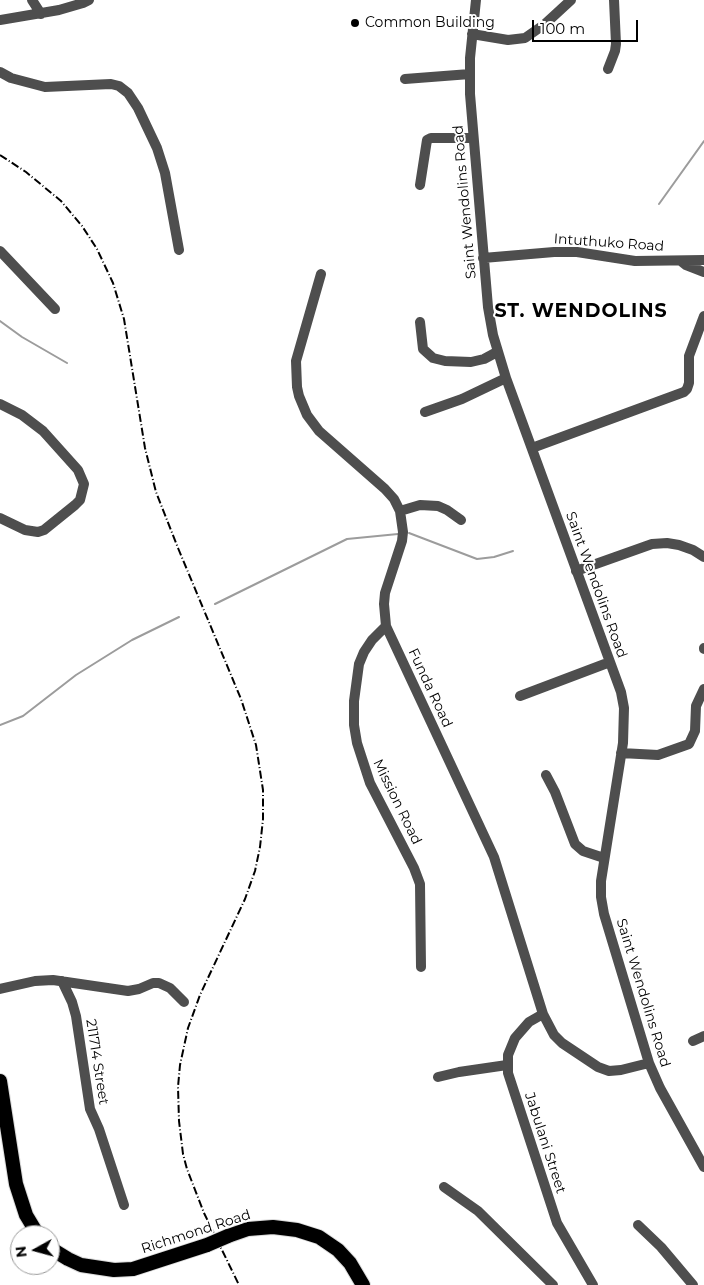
<!DOCTYPE html>
<style>
body{margin:0}
#map{position:relative;width:704px;height:1285px;overflow:hidden;background:#fff;font-family:Montserrat,sans-serif}
canvas{display:block}
.north{position:absolute;left:10px;top:1225px;width:50px;height:50px;box-sizing:border-box;background:#fff;border:1px solid #999;border-radius:50%;rotate:263deg;font-size:14px;font-weight:700;line-height:20px;text-align:center;color:#000}
.north::after{content:'';display:block;margin:auto;width:18px;height:22px;background:#000;clip-path:polygon(50% 0,100% 100%,50% 72%,0 100%)}
.scale{position:absolute;left:532px;top:20px;width:106px;height:22px;box-sizing:border-box;border:2px solid #000;border-top:0;padding-left:6px;font-size:15px;line-height:18px;white-space:nowrap;color:#000;-webkit-text-stroke:4px #fff;paint-order:stroke}
</style>
<div id="map">
<canvas width="704" height="1285"></canvas>
<div class="north">N</div>
<div class="scale">100 m</div>
</div>
<script>
const context = document.querySelector('canvas').getContext('2d');
context.lineJoin = 'round';
const shape = rows => new Path2D(rows.map(r => 'M' + r).join(''));
function stroke(path, color, width, dash) { context.strokeStyle = color; context.lineWidth = width; context.lineCap = dash ? 'butt' : 'round'; context.setLineDash(dash || []); context.stroke(path); }
function write(font, color, halo, rows, align = 'center') {
  context.font = font + ' Montserrat,sans-serif'; context.lineWidth = 4; context.setLineDash([]); context.textBaseline = 'middle'; context.strokeStyle = halo; context.fillStyle = color; for (const [text, x, y, turn = 0] of rows) {
    context.save(); context.translate(x, y); context.rotate((+turn || 0) * Math.PI / 180); context.textAlign = isNaN(turn) ? turn : align; if (halo) context.strokeText(text, 0, 0); context.fillText(text, 0, 0); context.restore();
  }
}
stroke(shape([
 [659,204,704,141],
 [0,321,22,337,67,363],
 [409,533,477,559,494,557,513,551],
 [215,604,347,539,398,534],
 [0,725,23,716,76,675,132,640,179,617]
]), '#9c9c9c', 2);
const highway = shape([
 [0,1081,16,1184,26,1215,38,1235],
 [228,1236,248,1229,273,1227,297,1230,319,1237,338,1250,350,1263,363,1285],
 [50,1248,68,1259,81,1265,114,1270,133,1269,207,1245]
]);
stroke(highway, '#dbdbdb', 16);
stroke(shape([
 [32,0,41,14],
 [476,0,470,58,470,94,488,307,493,335,506,378,621,692,624,708,623,743,601,881,601,897,604,914,649,1063,660,1088,704,1167],
 [0,20,59,10,83,3,89,0],
 [472,34,508,40,525,38,545,24,571,0],
 [608,69,615,51,616,44,614,0],
 [0,72,11,78,45,87,111,84,119,86,128,93,138,108,157,148,165,173,179,250],
 [405,79,470,74],
 [420,185,427,140,431,138,473,138],
 [0,251,55,309],
 [483,258,554,252,577,252,635,261,704,260],
 [681,261,686,265,704,272],
 [321,274,296,361,297,387,299,396,307,415,319,431,385,489,394,499,400,511,403,532,402,541,385,593,384,604,386,626,494,857,543,1014,554,1035,562,1043,598,1067,609,1071,621,1070,649,1063],
 [420,322,423,349,433,358,445,361,471,362,484,359,497,352],
 [0,404,22,415,43,431,78,470,84,484,80,500,75,505,44,530,38,532,25,530,0,518],
 [425,412,462,399,506,378],
 [532,448,684,392,687,389,689,383,689,356,704,316],
 [400,511,420,505,438,506,447,510,461,520],
 [576,571,652,544,667,543,679,545,693,550,704,557],
 [386,626,372,640,364,652,359,664,354,701,354,725,357,743,370,783,414,868,420,884,421,967],
 [704,648,704,649],
 [520,696,610,662],
 [621,753,658,755,689,744,695,731,696,706,704,689],
 [546,775,555,792,575,844,583,851,604,858],
 [62,981,72,1002,76,1016,90,1109,99,1129,124,1205],
 [0,989,35,981,53,980,128,991,139,989,153,983,159,983,170,988,184,1002],
 [543,1014,529,1022,515,1038,508,1055,508,1073,557,1223,593,1285],
 [693,1041,704,1036],
 [438,1077,459,1072,507,1065],
 [444,1187,478,1211,553,1285],
 [638,1225,661,1247,693,1285]
]), '#4e4e4e', 10);
stroke(highway, '#000', 14);
stroke(shape([
 [0,155,26,172,61,201,82,226,97,249,113,283,124,319,145,448,156,492,178,548,241,699,256,745,263,790,263,819,260,847,255,871,245,899,200,995,188,1028,180,1065,178,1087,179,1121,183,1154,187,1169,204,1213,239,1285]
]), '#000', 2, [8, 2.5, 1, 2.5]);
const highwayBridge = shape([
 [207,1245,228,1236]
]);
stroke(highwayBridge, '#dbdbdb', 16, []);
stroke(highwayBridge, '#000', 14);
for (const [x, y, r, color] of [
 [355,23,5,"#000"]
]) { const dot = new Path2D(); dot.arc(x, y, r, 0, 2 * Math.PI); context.fillStyle = color; context.fill(dot); stroke(dot, '#fff', 2); }
write('14px', '#000', '#fff', [
 ["Common Building",365,23]
], 'left');
write('14px', '#000', '#fff', [
 ["Saint Wendolins Road",465,202,-95],
 ["Intuthuko Road",609,243,4],
 ["Saint Wendolins Road",596,585,70],
 ["Funda Road",430,688,65],
 ["Mission Road",397,802,64],
 ["Saint Wendolins Road",643,993,73],
 ["211714 Street",97,1062,81],
 ["Jabulani Street",545,1143,72],
 ["Richmond Road",196,1232,-18]
]);
context.letterSpacing = '1px';
write('bold 19px', '#000', '#fff', [
 ["ST. WENDOLINS",581,311]
]);
context.letterSpacing = '0px';
</script>
